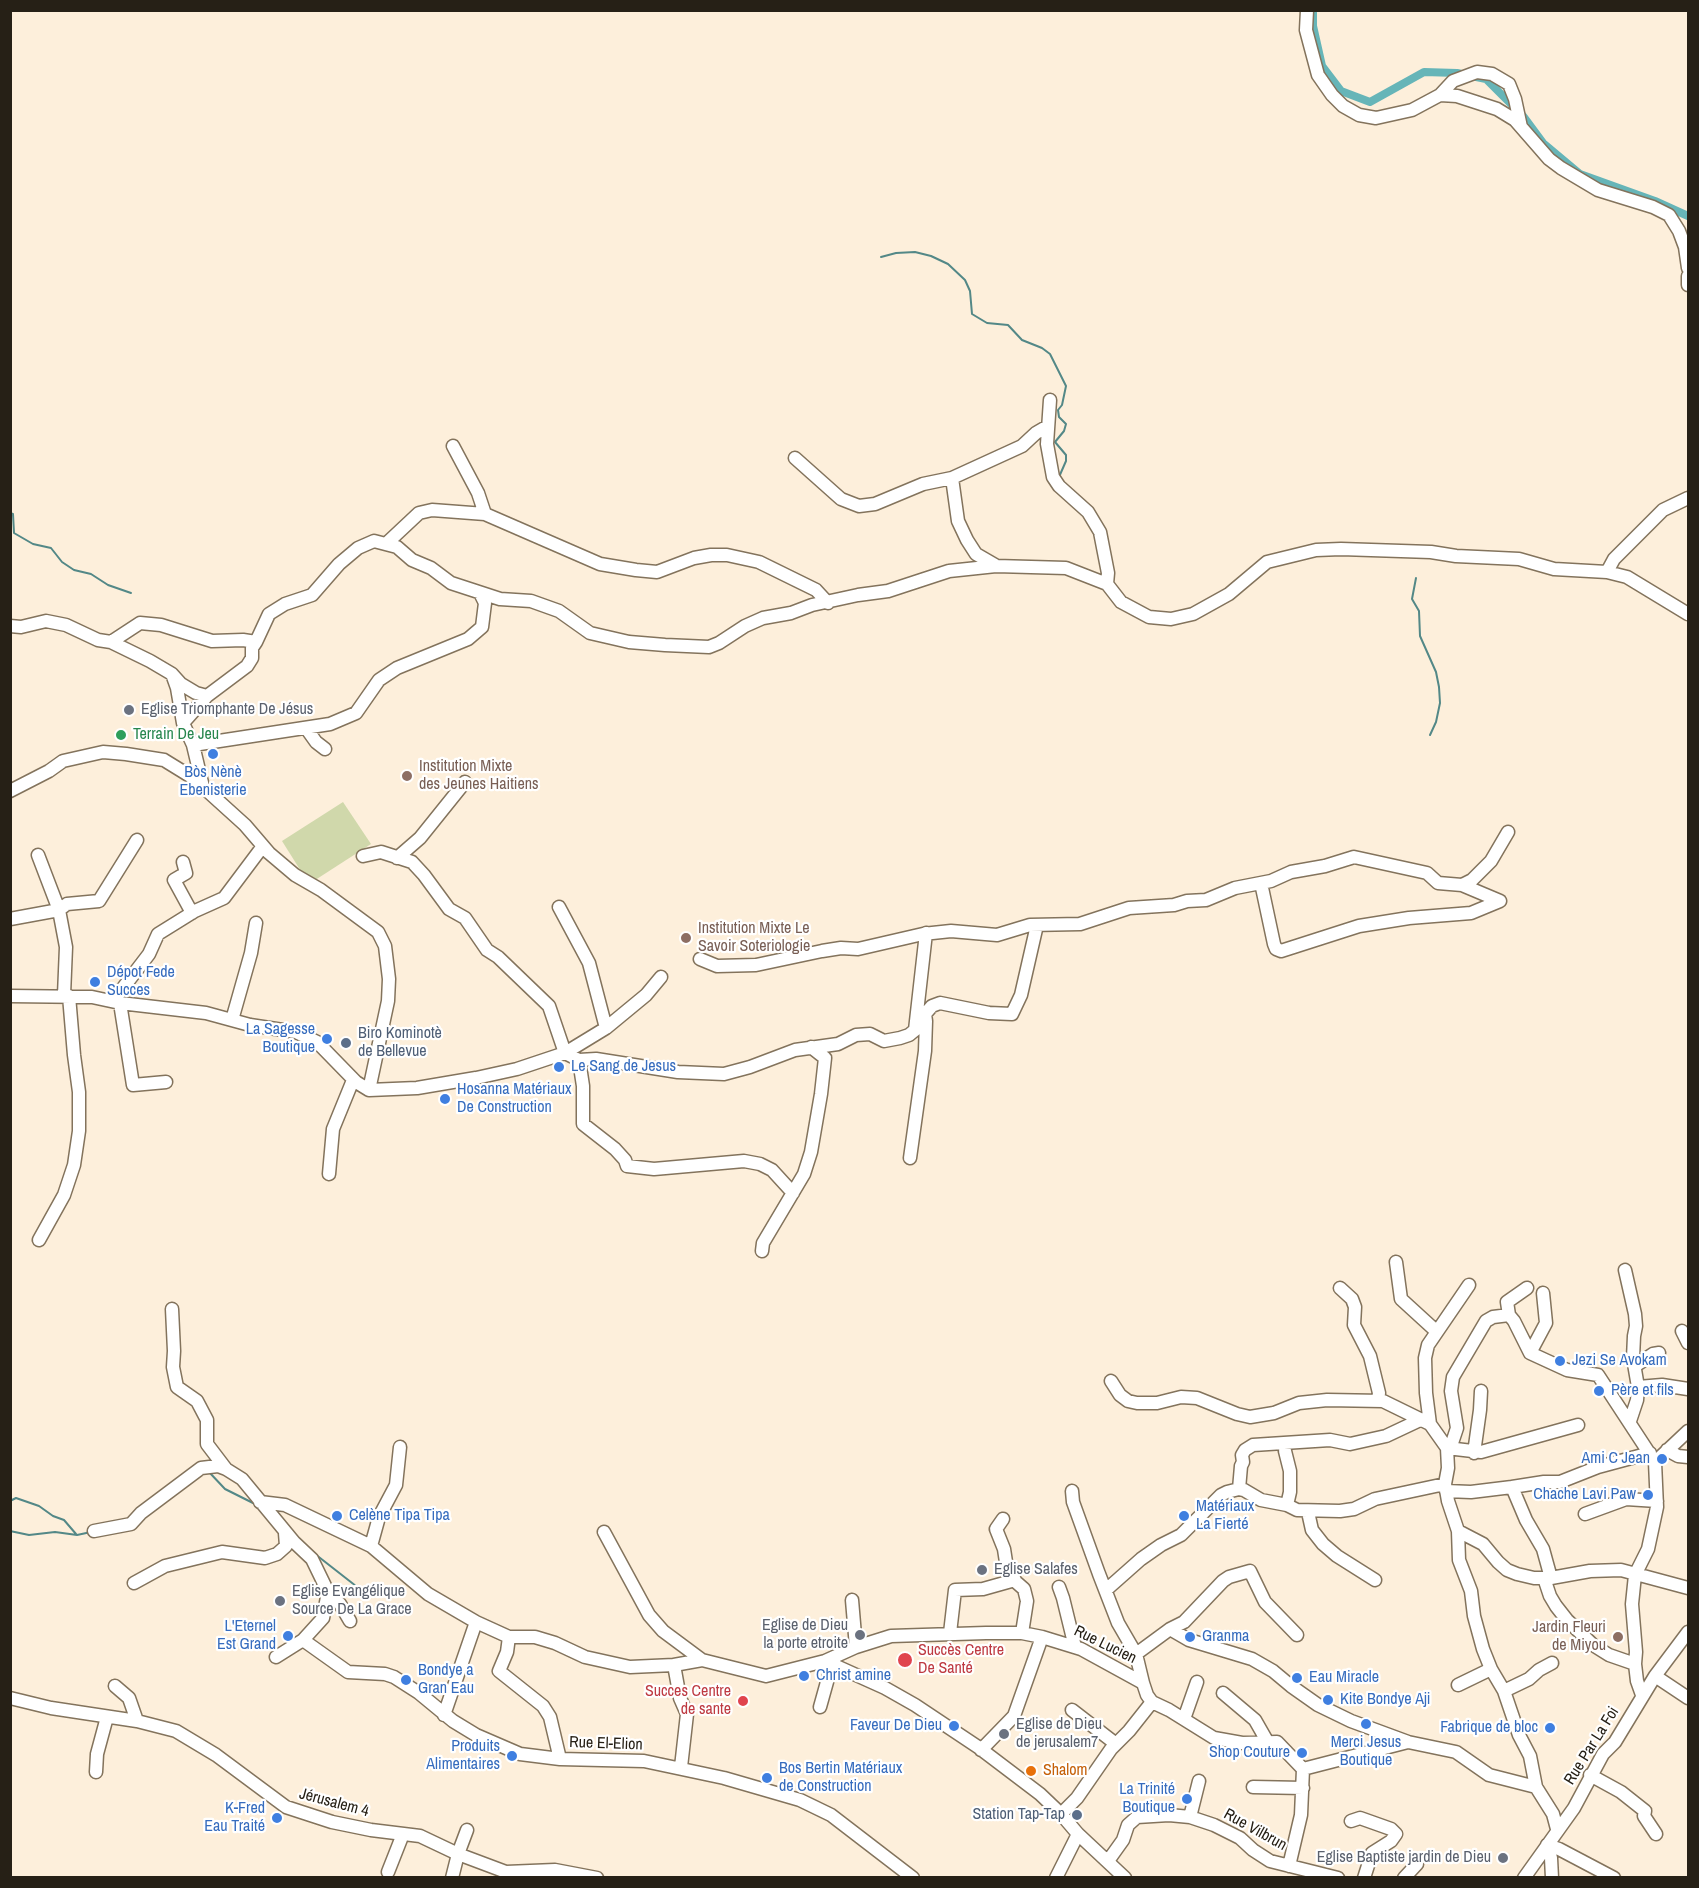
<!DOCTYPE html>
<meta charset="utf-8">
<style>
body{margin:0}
#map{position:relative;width:1699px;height:1888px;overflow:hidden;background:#fdefdb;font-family:"Archivo Narrow",sans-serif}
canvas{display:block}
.frame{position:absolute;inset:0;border:12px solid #262016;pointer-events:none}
</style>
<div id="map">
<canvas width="1699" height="1888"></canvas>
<div class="frame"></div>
</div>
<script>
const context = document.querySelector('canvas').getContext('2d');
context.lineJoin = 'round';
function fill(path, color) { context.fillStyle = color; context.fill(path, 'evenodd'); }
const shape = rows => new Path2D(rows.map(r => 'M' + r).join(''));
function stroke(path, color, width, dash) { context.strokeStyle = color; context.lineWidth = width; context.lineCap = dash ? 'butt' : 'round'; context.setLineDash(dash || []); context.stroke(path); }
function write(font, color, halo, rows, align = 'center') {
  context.font = font + ' "Archivo Narrow",sans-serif'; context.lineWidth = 4.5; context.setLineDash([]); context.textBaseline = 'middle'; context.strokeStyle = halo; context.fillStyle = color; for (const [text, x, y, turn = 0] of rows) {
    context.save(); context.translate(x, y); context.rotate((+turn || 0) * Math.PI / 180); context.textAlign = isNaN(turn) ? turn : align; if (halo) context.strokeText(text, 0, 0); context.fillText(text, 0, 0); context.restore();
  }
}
fill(shape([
 [343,802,371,844,309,884,282,841]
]), '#d0d8ab');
stroke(shape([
 [881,257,896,253,915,252,931,256,948,264,965,280,970,291,972,314,987,323,1008,325,1022,340,1042,348,1050,354,1066,386,1062,405,1058,410,1059,417,1066,424,1064,431,1055,442,1066,455,1066,461,1059,477],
 [10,513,13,514,14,533,33,544,51,548,62,562,74,570,91,574,108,585,131,593],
 [1416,578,1412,599,1419,611,1420,636,1436,672,1439,687,1440,703,1436,722,1430,735],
 [209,1472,225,1489,255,1504],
 [10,1501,16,1498,39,1506,53,1516,64,1520,76,1534],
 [10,1531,29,1535,55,1532,77,1535,91,1532],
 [315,1554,370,1597]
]), '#538887', 2);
stroke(shape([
 [1313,10,1313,26,1322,66,1341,91,1370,102,1424,72,1457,73,1486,79,1523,116,1543,143,1580,174,1655,201,1688,216]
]), '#66b5b8', 8);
const minor = shape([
 [1307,10,1306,30,1318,75,1332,95,1343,106,1359,115,1376,118,1412,110,1440,95,1457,96,1497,109,1515,120,1549,159,1561,168,1598,190,1653,207,1669,215,1679,231,1685,247,1688,268],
 [1440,95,1453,81,1477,72,1492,74,1509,84,1515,99,1521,127],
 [1688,276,1688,285],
 [1050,400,1047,444,1053,477,1059,486,1088,512,1100,532,1108,573,1107,584],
 [453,446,478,493,485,514],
 [795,458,841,499,859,506,875,504,923,484,952,478],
 [387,543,419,513,432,510,485,514,600,564,636,570,657,572,694,558,711,555,727,555,759,562,816,590,828,603],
 [995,565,976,554,967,540,958,521,952,478,1022,446,1036,433,1048,426],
 [1607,572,1614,559,1663,510,1688,498],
 [10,626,21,627,46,621,66,625,98,640,111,642,140,623,161,625,212,641,243,640,256,642,269,614,285,604,312,595,339,564,358,548,374,541,397,547,412,560,431,568,451,583,500,599,531,601,559,611,590,633,629,642,665,645,709,647,719,643,745,626,763,618,791,613,812,605,858,595,888,591,949,571,996,566,1066,568,1107,584,1121,602,1149,617,1171,619,1193,614,1229,594,1267,562,1316,550,1341,549,1431,552,1456,556,1519,559,1554,569,1607,572,1627,577,1688,614],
 [111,642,150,661,172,674,181,684,196,693,207,696,247,666,252,658,252,648,256,642],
 [172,674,177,688,183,723,193,745,203,787,245,825,269,853,295,875,321,890,378,932,385,946,389,979,388,1001,369,1090],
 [183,723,207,696],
 [306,728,316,742,325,749],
 [193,745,330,724,356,713,379,680,397,668,468,639,482,627,485,603,480,593],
 [10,791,49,771,63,761,103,752,126,754,164,760,190,776,203,787],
 [38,855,59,910,66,947,64,995],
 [363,856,381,852,412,862,424,875,449,909,465,918,487,950,498,957,549,1006,565,1053,579,1060,596,1059,678,1072,724,1074,750,1067,795,1050,838,1044,856,1035,870,1034,884,1041,900,1038,909,1035,926,1021,925,1014,932,1006,940,1003,989,1013,1012,1014,1021,995,1037,925],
 [397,858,420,838,465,782],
 [183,862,186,873,174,880,192,913],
 [1261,883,1274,944,1276,949,1281,951,1359,926,1409,918,1471,913,1500,901],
 [1462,885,1472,880,1491,861,1508,832],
 [559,907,589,963,606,1028],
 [10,919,59,910,67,904,99,901,137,840],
 [700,959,717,966,756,965,822,951,841,948,858,949,923,934,951,931,997,935,1030,925,1080,924,1129,908,1174,905,1187,901,1206,900,1235,888,1271,881,1291,872,1325,866,1354,857,1427,873,1438,883,1462,885,1500,901],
 [10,996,92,997,120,1003,206,1013,250,1025,296,1032,317,1042,356,1082,369,1090,417,1088,476,1078,517,1069,565,1053,606,1028,646,995,661,977],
 [113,1001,149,954,158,934,195,911,224,898,263,846],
 [120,1003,133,1085,166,1082],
 [232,1020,251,953,256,923],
 [915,1030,926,933],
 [579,1060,583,1086,583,1124,615,1149,625,1160,627,1166,654,1169,744,1161,760,1164,772,1170,793,1193],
 [910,1158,925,1051,926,1021],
 [329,1174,333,1129,353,1080],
 [39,1240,64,1195,74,1165,79,1131,79,1092,74,1055,69,996],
 [762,1251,763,1243,804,1174,811,1152,821,1094,825,1058,811,1047],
 [1396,1262,1401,1299,1436,1331],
 [1625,1270,1635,1314,1636,1326,1634,1336,1633,1358,1638,1387,1637,1400,1630,1421],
 [1340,1288,1352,1299,1355,1307,1354,1325,1370,1356,1379,1393,1378,1401],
 [172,1309,174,1351,173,1367,177,1387,197,1401,207,1420,207,1444,226,1469],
 [1509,1315,1507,1302,1527,1288],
 [1682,1331,1688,1343],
 [1530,1353,1546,1323,1543,1293],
 [1635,1366,1653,1354,1659,1353],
 [1111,1381,1120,1395,1128,1401,1137,1403,1157,1403,1181,1397,1197,1398,1237,1414,1250,1417,1274,1413,1299,1403,1327,1400,1383,1401,1430,1424,1447,1448,1448,1468,1445,1484,1448,1501,1458,1531,1459,1560,1471,1591,1474,1616,1483,1649,1491,1669,1504,1691,1519,1735,1530,1756,1536,1787,1553,1814,1557,1829],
 [1638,1387,1662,1385,1688,1389],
 [1430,1424,1426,1393,1425,1358,1428,1345,1469,1285],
 [1578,1425,1481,1452,1447,1448,1452,1443,1457,1428,1451,1391,1453,1377,1486,1321,1493,1317,1509,1315,1514,1321,1530,1353,1567,1370,1598,1375,1655,1462,1657,1507,1648,1549,1635,1575,1632,1604,1636,1652,1635,1664,1637,1681,1642,1695],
 [1667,1450,1678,1456,1688,1457],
 [1285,1451,1290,1471,1290,1492,1287,1505],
 [1474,1453,1480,1410,1481,1391],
 [1655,1462,1688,1431],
 [1512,1487,1544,1482,1560,1482,1598,1467,1650,1453],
 [1239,1489,1241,1466,1243,1462,1242,1455,1245,1450,1253,1445,1330,1440,1350,1444,1386,1436,1420,1420],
 [1072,1491,1073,1502,1099,1574,1118,1623,1136,1654,1143,1683],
 [1446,1491,1471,1492,1512,1487,1526,1520,1543,1549,1551,1578],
 [260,1502,285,1505,371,1546,428,1594,476,1622,509,1637,535,1637,555,1643,585,1657,630,1667,674,1665,702,1660,766,1676,825,1661,885,1688,915,1705,978,1747,1040,1794,1061,1814],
 [1308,1512,1312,1530,1323,1544,1337,1556,1375,1580],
 [1585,1514,1626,1499,1657,1501],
 [1003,1519,996,1529,1004,1549,1008,1575,1024,1589,1027,1601,1022,1633],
 [94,1531,131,1524,141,1513,201,1468,218,1466,226,1469,242,1479,294,1542,312,1559,328,1592,323,1618,303,1640,276,1657],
 [1458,1531,1483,1544,1498,1562,1507,1570,1517,1574,1534,1578,1551,1578,1590,1571,1621,1570,1688,1588],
 [604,1532,649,1615,663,1631,702,1660],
 [371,1546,379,1517,396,1485,400,1447],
 [1544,1578,1550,1596,1556,1606,1567,1620,1593,1645,1609,1655,1635,1664],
 [134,1583,165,1566,222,1552,265,1558,277,1554,286,1546,285,1533],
 [1059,1587,1063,1598,1075,1647],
 [1106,1590,1141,1559,1161,1545,1181,1535,1221,1495,1227,1492,1239,1489,1244,1490,1261,1500,1287,1505,1297,1510,1340,1511,1354,1509,1375,1499,1445,1484],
 [328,1592,340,1604,350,1621],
 [852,1600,856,1647],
 [1170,1629,1189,1640,1252,1659,1273,1671,1291,1686,1318,1705,1351,1721,1408,1742],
 [950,1633,955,1590,983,1589,1015,1580],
 [509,1637,507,1652,499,1671,543,1706,550,1717,560,1759],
 [303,1640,348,1672,385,1674,394,1677,419,1693,453,1721,476,1735,520,1754,560,1759,644,1761,724,1778,800,1800,831,1815,913,1878],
 [1136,1654,1170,1629,1184,1622,1223,1581,1229,1577,1250,1571,1265,1602,1297,1635],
 [825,1661,856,1647,891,1636,986,1633,1022,1633,1042,1637,1081,1649,1143,1683,1147,1695,1152,1702,1169,1710,1214,1738,1242,1743,1277,1742,1303,1769,1408,1742,1456,1752,1489,1775,1536,1787],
 [674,1665,680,1698,687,1714,681,1767],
 [1655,1676,1688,1698],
 [1458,1685,1491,1669],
 [115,1686,129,1698,137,1721],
 [1504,1691,1529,1679,1539,1670,1552,1663],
 [1223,1693,1255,1720,1267,1741],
 [10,1698,51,1708,137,1721,176,1731,216,1755,286,1807,332,1822,371,1830,420,1836,458,1854,506,1872,555,1870,597,1878],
 [820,1707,832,1664],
 [1072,1710,1116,1744],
 [444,1715,476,1622],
 [1184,1719,1197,1682],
 [981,1750,1014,1716,1042,1637],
 [96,1772,97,1754,107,1717],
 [1590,1775,1621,1792,1645,1811,1644,1816,1656,1834],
 [1253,1787,1303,1788],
 [1190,1817,1199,1781],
 [1351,1821,1360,1818,1391,1829,1396,1834,1391,1841,1372,1853,1364,1878],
 [1547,1845,1559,1849,1614,1878],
 [1547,1845,1551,1858,1552,1878],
 [1108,1861,1123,1840,1128,1825,1137,1817,1169,1815,1190,1817,1214,1825,1240,1838,1253,1850,1270,1861,1338,1878],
 [1289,1866,1301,1815,1303,1769],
 [388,1872,403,1834],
 [452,1878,458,1854,467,1830],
 [1056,1878,1078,1834],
 [1125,1878,1078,1834,1061,1814,1077,1798,1111,1749,1129,1731,1152,1702],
 [1404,1878,1417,1864],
 [1524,1878,1574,1808,1603,1754,1615,1742,1655,1676,1688,1632]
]);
stroke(minor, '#83735c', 15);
stroke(minor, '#fff', 12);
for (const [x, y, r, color] of [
 [129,710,6,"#6b7280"],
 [121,735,6,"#2e9e5b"],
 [213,754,6,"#3f7fe0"],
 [407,776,6,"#8d6e63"],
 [686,938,6,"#8d6e63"],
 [95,982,6,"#3f7fe0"],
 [327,1039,6,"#3f7fe0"],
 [346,1043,6,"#5c6f8a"],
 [559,1067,6,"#3f7fe0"],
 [445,1099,6,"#3f7fe0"],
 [1560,1361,6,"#3f7fe0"],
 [1599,1391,6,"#3f7fe0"],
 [1662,1459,6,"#3f7fe0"],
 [1648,1495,6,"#3f7fe0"],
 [337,1516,6,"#3f7fe0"],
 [1184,1516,6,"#3f7fe0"],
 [982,1570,6,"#6b7280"],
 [280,1601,6,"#6b7280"],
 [860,1635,6,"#6b7280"],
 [288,1636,6,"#3f7fe0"],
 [1190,1637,6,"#3f7fe0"],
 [1618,1637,6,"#8d6e63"],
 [905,1660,8,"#e0444e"],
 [804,1676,6,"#3f7fe0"],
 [1297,1678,6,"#3f7fe0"],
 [406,1680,6,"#3f7fe0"],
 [1328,1700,6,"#3f7fe0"],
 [743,1701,6,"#e0444e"],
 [1366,1724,6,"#3f7fe0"],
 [954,1726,6,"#3f7fe0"],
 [1550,1728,6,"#3f7fe0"],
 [1004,1734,6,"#6b7280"],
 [1302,1753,6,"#3f7fe0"],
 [512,1756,6,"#3f7fe0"],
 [1031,1771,6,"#e8710a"],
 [767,1778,6,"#3f7fe0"],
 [1187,1799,6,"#3f7fe0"],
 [1077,1815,6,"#5c6f8a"],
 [277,1818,6,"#3f7fe0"],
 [1503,1858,6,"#6b7280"]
]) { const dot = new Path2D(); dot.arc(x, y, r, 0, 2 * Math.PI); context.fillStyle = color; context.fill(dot); stroke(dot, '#fff', 2); }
write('16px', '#5b616d', '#fff', [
 ["Eglise Triomphante De Jésus",141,710],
 ["Eglise Salafes",994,1570],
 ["Eglise Evangélique",292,1592],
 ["Source De La Grace",292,1610],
 ["Eglise de Dieu",848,1626,"right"],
 ["la porte etroite",848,1644,"right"],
 ["Eglise de Dieu",1016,1725],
 ["de jerusalem7",1016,1743],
 ["Eglise Baptiste jardin de Dieu",1491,1858,"right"]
], 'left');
write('16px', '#27864d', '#fff', [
 ["Terrain De Jeu",133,735]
], 'left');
write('16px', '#785e54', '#fff', [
 ["Institution Mixte",419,767],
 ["des Jeunes Haitiens",419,785],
 ["Institution Mixte Le",698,929],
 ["Savoir Soteriologie",698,947],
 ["Jardin Fleuri",1606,1628,"right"],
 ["de Miyou",1606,1646,"right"]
], 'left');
write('16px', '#366cbe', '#fff', [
 ["Bòs Nènè",213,773,"center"],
 ["Ebenisterie",213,791,"center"],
 ["Dépot Fede",107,973],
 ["Succes",107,991],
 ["La Sagesse",315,1030,"right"],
 ["Boutique",315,1048,"right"],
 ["Le Sang de Jesus",571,1067],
 ["Hosanna Matériaux",457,1090],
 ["De Construction",457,1108],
 ["Jezi Se Avokam",1572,1361],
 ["Père et fils",1611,1391],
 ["Ami C Jean",1650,1459,"right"],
 ["Chache Lavi Paw",1636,1495,"right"],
 ["Matériaux",1196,1507],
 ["La Fierté",1196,1525],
 ["Celène Tipa Tipa",349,1516],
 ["L'Eternel",276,1627,"right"],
 ["Est Grand",276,1645,"right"],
 ["Granma",1202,1637],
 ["Bondye a",418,1671],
 ["Gran Eau",418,1689],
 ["Christ amine",816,1676],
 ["Eau Miracle",1309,1678],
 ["Kite Bondye Aji",1340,1700],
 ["Faveur De Dieu",942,1726,"right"],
 ["Fabrique de bloc",1538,1728,"right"],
 ["Merci Jesus",1366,1743,"center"],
 ["Boutique",1366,1761,"center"],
 ["Produits",500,1747,"right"],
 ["Alimentaires",500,1765,"right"],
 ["Shop Couture",1290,1753,"right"],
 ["Bos Bertin Matériaux",779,1769],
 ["de Construction",779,1787],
 ["La Trinité",1175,1790,"right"],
 ["Boutique",1175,1808,"right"],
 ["K-Fred",265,1809,"right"],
 ["Eau Traité",265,1827,"right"]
], 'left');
write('16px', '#4e5e75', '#fff', [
 ["Biro Kominotè",358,1034],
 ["de Bellevue",358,1052],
 ["Station Tap-Tap",1065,1815,"right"]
], 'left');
write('16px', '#262016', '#fff', [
 ["Rue Lucien",1105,1645,26],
 ["Rue El-Elion",606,1744,2],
 ["Rue Par La Foi",1592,1746,-58],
 ["Jérusalem 4",334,1803,15],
 ["Rue Vilbrun",1255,1830,29]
]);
write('16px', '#be3a42', '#fff', [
 ["Succès Centre",918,1651],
 ["De Santé",918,1669],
 ["Succes Centre",731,1692,"right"],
 ["de sante",731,1710,"right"]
], 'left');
write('16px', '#c56008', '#fff', [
 ["Shalom",1043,1771]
], 'left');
</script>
